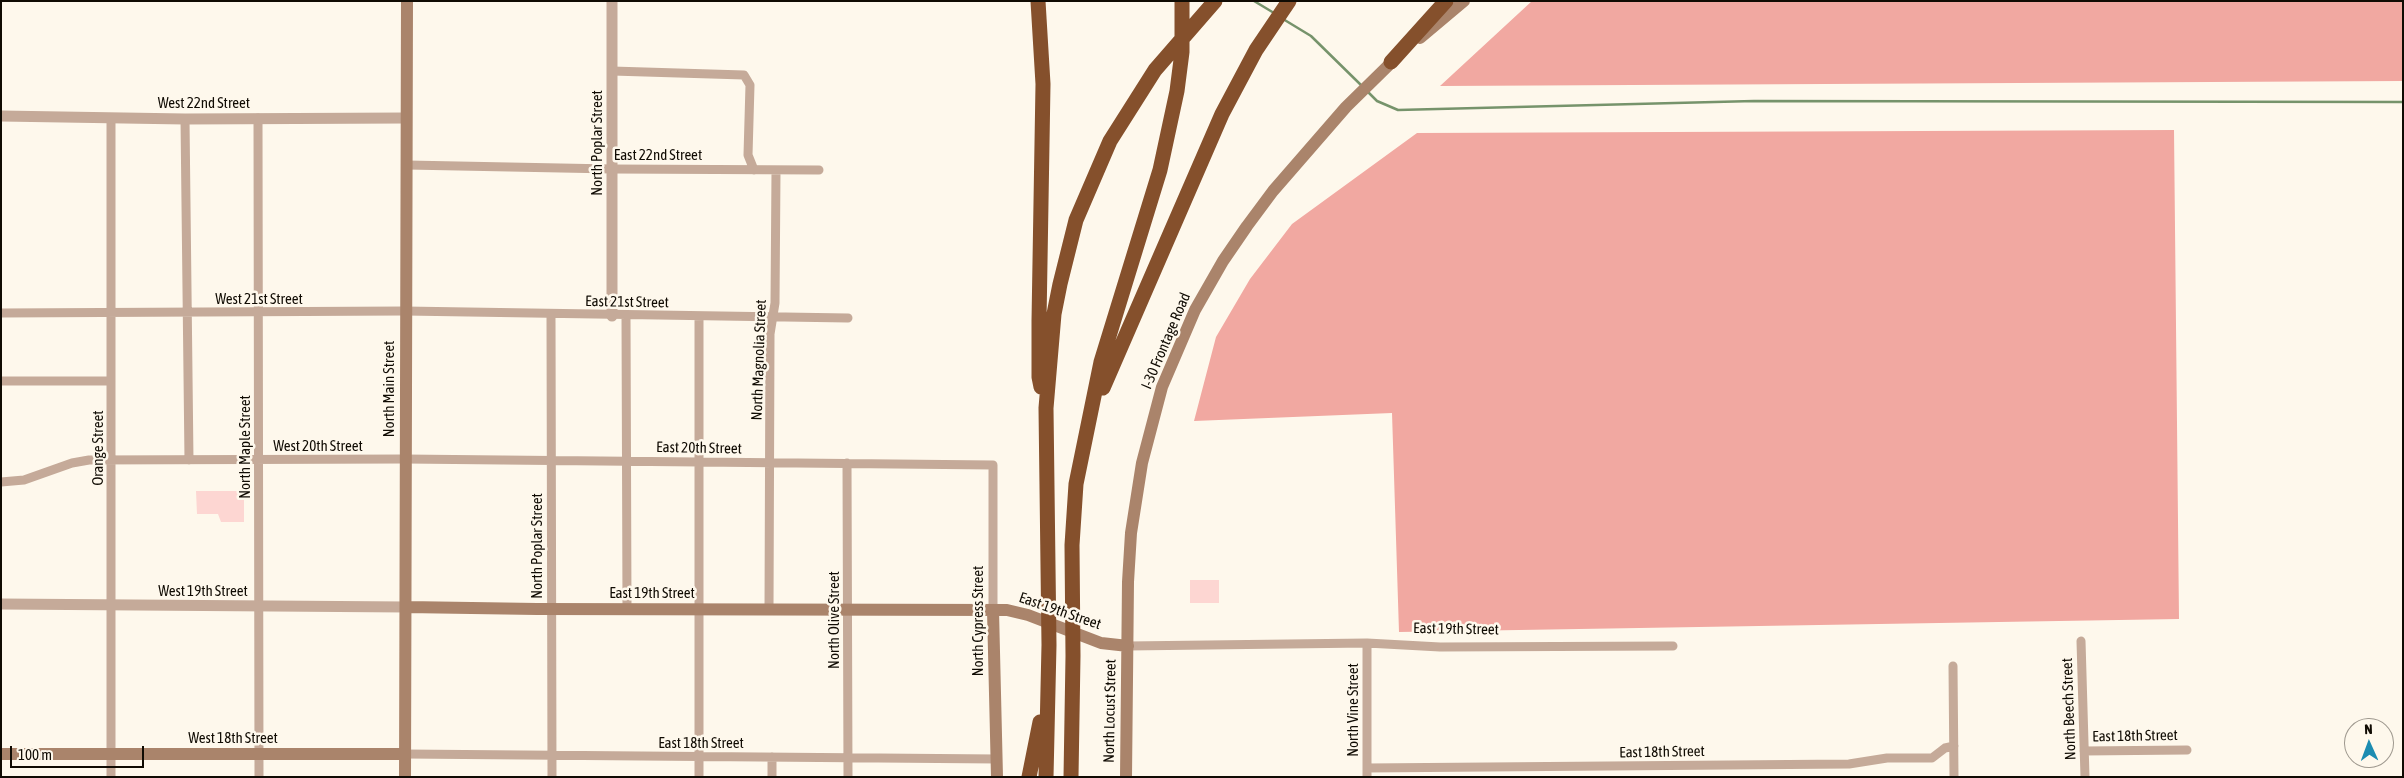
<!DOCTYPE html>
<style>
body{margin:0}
#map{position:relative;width:2404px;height:778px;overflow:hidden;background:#fef8ec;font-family:"Asap Condensed",sans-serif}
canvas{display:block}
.frame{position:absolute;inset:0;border:2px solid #100b03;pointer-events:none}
.north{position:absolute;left:2344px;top:718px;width:50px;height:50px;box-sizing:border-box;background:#fef8ec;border:1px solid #9f998f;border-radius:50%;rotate:358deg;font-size:14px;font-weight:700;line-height:20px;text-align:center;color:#100b03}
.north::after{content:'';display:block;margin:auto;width:18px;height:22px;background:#1c8cb1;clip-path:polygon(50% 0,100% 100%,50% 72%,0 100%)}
.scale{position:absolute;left:10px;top:746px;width:134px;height:22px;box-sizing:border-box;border:2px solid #100b03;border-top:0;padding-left:6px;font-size:15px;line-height:18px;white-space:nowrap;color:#100b03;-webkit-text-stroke:4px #fef8ec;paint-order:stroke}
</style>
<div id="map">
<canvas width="2404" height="778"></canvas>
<div class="frame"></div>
<div class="north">N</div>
<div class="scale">100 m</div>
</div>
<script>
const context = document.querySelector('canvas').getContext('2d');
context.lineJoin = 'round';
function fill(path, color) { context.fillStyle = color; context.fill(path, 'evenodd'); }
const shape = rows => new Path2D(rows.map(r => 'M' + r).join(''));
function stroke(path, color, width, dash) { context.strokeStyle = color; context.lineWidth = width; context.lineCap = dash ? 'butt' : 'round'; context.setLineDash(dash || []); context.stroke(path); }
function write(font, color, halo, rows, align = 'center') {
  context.font = font + ' "Asap Condensed",sans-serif'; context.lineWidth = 5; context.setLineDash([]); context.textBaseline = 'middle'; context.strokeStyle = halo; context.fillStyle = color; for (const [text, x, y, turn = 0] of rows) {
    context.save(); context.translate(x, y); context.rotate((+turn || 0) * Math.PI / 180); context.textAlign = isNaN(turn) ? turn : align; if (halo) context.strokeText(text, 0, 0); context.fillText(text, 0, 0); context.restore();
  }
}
fill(shape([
 [196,491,244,491,244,522,221,522,218,514,197,514],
 [1190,580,1219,580,1219,603,1190,603]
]), '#fdd6d2');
fill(shape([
 [1532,1,2403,1,2403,81,1440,86],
 [2174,130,2179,619,1399,632,1392,413,1194,421,1216,337,1250,279,1292,224,1417,133]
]), '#f1a8a1');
stroke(shape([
 [1254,1,1274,13],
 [1283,19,1311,36,1362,86],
 [1368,92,1377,101,1398,110,1754,101,2403,102]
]), '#76936b', 2.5);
stroke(shape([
 [612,71,744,75,750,85,748,155,754,170],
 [111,118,111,777],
 [258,118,259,777],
 [185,119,189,460],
 [407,165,612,169,819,170],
 [1,313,405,311,848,318],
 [551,315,552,777],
 [626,316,627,609],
 [699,316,699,777],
 [1,381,111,381],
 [847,463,848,777],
 [1,482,24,480,72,463,89,460,405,459,993,465,993,610],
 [769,609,770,334,775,303,776,171],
 [2081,641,2085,777],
 [1367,643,1367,777],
 [1128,646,1367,643,1440,647,1673,646],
 [1953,666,1954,777],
 [2084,751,2187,750],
 [405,754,997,759],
 [1367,768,1849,764,1887,758,1932,758,1945,748,1954,746],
 [772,777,772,757]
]), '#c5aa99', 9);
stroke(shape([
 [612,1,612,316],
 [1,116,185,119,406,118],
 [1,604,406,607]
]), '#c5aa99', 11);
stroke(shape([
 [1420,38,1464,1],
 [406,607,537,609,1007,610,1028,615,1101,643,1128,646],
 [993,610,997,777],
 [1,754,405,754],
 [405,777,407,1],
 [1126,777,1128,582,1131,533,1142,463,1162,387,1195,310,1223,261,1247,226,1273,191,1346,107,1397,57]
]), '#aa846b', 12);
stroke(shape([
 [1038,1,1043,84,1039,321,1039,377,1041,387],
 [1391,62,1446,1],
 [1103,388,1222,114,1256,50,1289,1],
 [1029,777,1040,722],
 [1046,777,1049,645,1046,408,1054,314,1060,284,1076,220,1110,141,1155,70,1215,1],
 [1071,777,1073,656,1072,545,1076,484,1101,362,1160,170,1177,91,1182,52,1182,1]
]), '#85502c', 15);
write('15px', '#100b03', '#fef8ec', [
 ["West 22nd Street",204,103],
 ["North Poplar Street",597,143,-90],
 ["East 22nd Street",658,155],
 ["West 21st Street",259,299],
 ["East 21st Street",627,302,1],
 ["I-30 Frontage Road",1166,341,-67],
 ["North Magnolia Street",759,360,-88],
 ["North Main Street",389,389,-90],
 ["West 20th Street",318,446],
 ["North Maple Street",245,447,-90],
 ["Orange Street",98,448,-90],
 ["East 20th Street",699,448,1],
 ["North Poplar Street",537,546,-90],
 ["West 19th Street",203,591],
 ["East 19th Street",652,593],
 ["East 19th Street",1060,611,19],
 ["North Olive Street",834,620,-90],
 ["North Cypress Street",978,621,-90],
 ["East 19th Street",1456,629,1],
 ["North Beech Street",2069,709,-92],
 ["North Vine Street",1353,710,-90],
 ["North Locust Street",1110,711,-89],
 ["East 18th Street",2135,736,-1],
 ["West 18th Street",233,738],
 ["East 18th Street",701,743],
 ["East 18th Street",1662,752,-1]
]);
</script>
